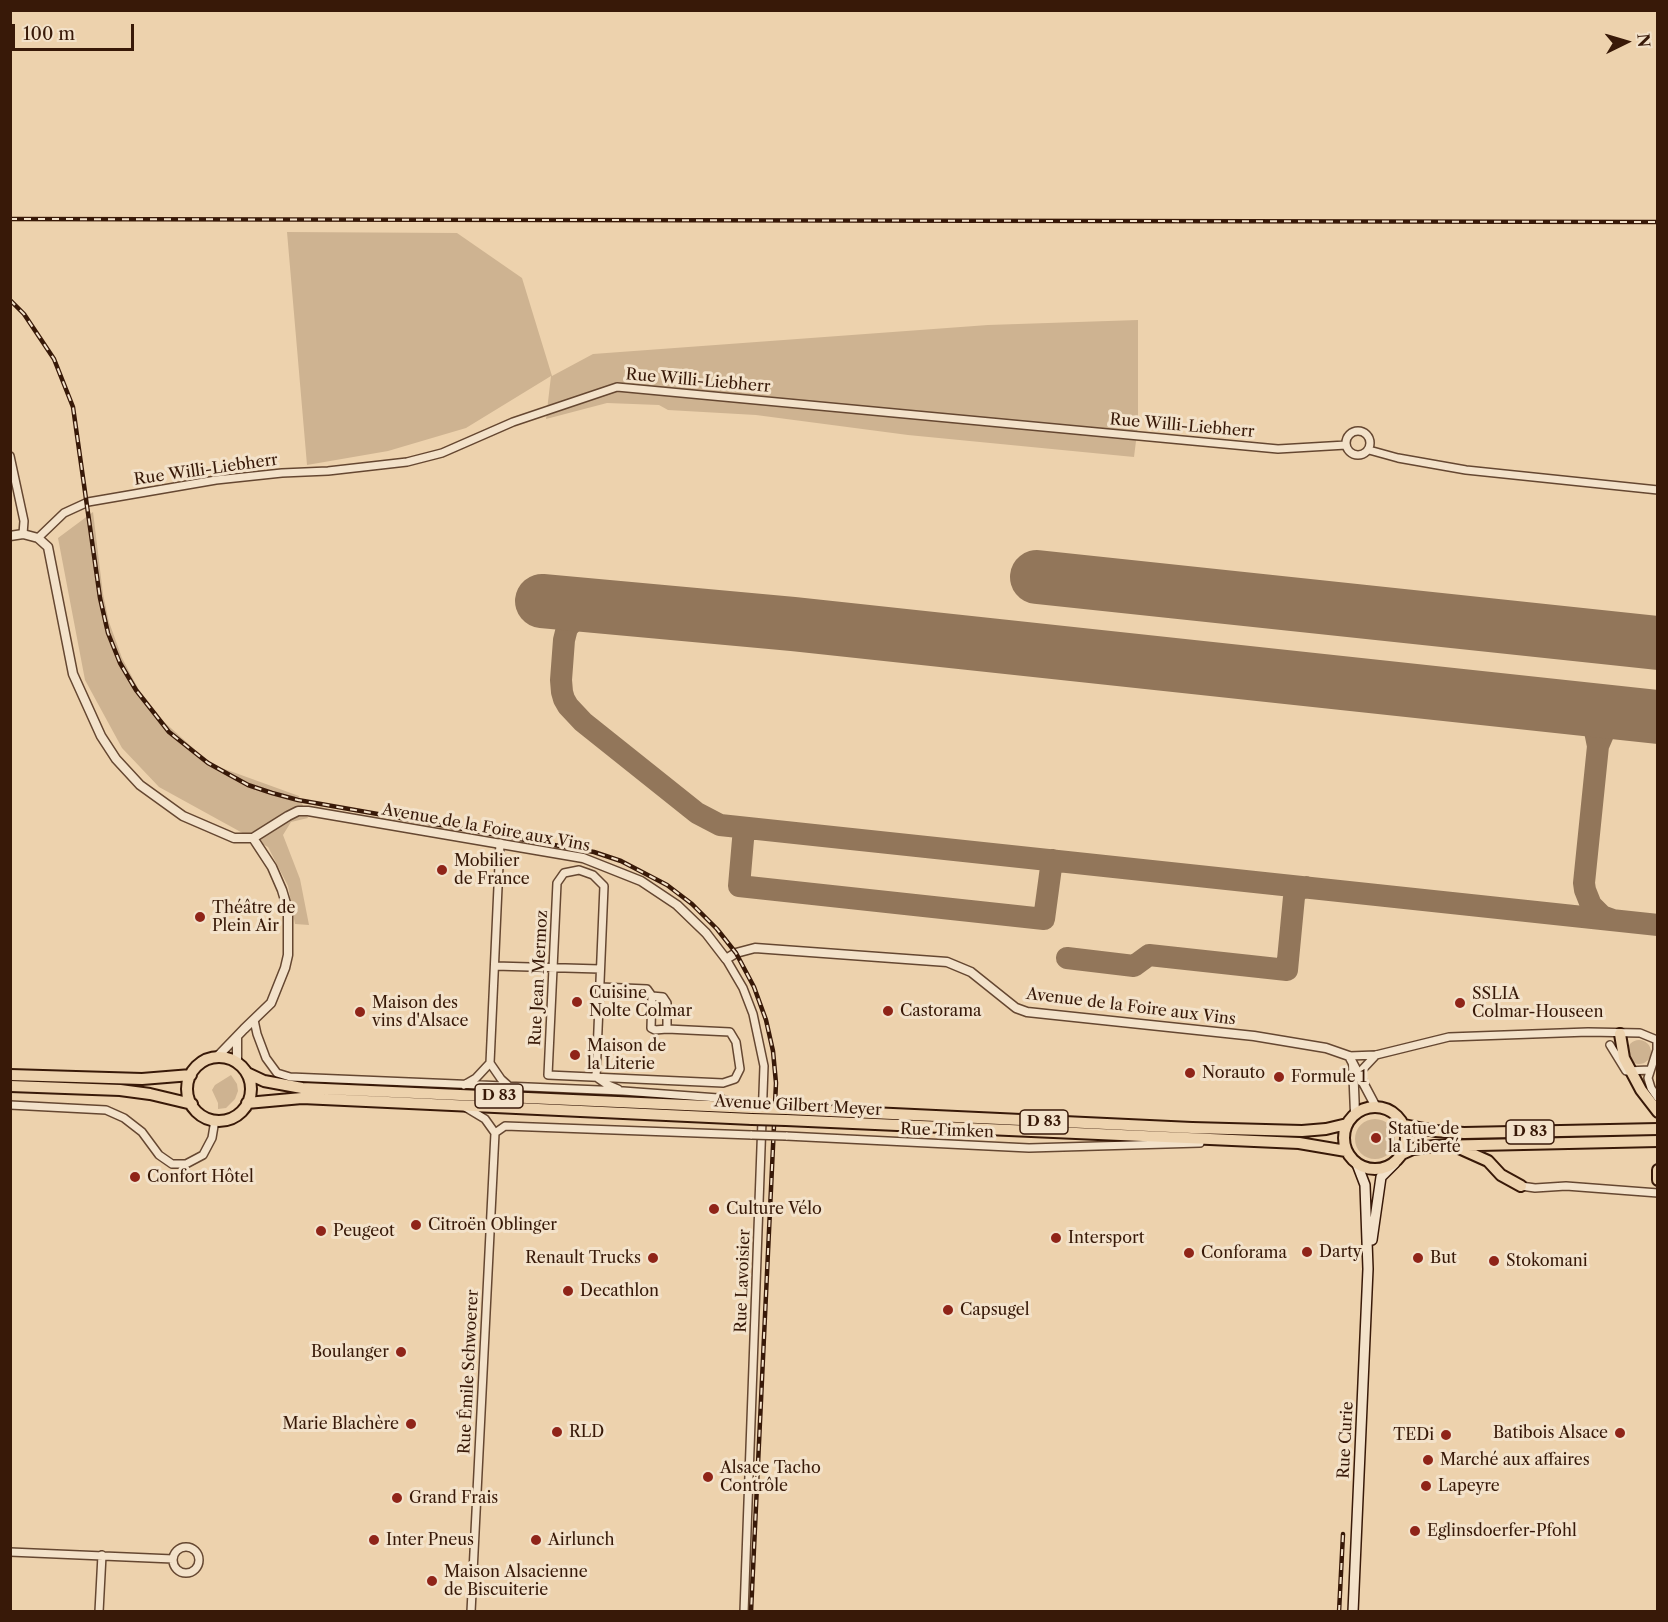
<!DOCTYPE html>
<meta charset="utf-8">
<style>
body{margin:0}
#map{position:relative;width:1668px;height:1622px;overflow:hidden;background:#edd2ad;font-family:"Libre Caslon Text",serif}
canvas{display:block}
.frame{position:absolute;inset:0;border:12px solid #381908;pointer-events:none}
.north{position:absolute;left:1596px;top:12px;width:60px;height:60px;-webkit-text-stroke:4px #f3e2ca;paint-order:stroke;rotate:85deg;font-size:16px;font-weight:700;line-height:24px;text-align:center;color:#381908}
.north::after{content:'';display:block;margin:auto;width:21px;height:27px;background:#381908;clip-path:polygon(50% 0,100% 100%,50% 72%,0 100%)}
.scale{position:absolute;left:12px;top:24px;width:122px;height:27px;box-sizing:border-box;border:3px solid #381908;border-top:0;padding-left:8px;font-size:18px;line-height:21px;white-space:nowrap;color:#381908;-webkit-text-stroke:4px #f3e2ca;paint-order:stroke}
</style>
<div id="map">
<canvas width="1668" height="1622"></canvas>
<div class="frame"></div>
<div class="north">N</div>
<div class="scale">100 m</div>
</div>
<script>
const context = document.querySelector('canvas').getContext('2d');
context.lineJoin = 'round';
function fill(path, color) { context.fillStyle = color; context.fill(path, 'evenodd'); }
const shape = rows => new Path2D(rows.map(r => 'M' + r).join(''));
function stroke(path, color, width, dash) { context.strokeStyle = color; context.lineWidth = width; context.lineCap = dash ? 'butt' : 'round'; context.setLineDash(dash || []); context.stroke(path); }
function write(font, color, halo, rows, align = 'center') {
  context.font = font + ' "Libre Caslon Text",serif'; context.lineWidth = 6; context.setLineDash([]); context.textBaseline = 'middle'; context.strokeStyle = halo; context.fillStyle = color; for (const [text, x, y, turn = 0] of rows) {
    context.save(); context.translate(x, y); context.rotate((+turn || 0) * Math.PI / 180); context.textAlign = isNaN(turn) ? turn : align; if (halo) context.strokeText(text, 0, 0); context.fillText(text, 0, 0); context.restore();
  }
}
fill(shape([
 [287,232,457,233,522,278,552,376,593,354,988,325,1138,320,1138,425,1134,457,908,435,756,415,668,410,659,405,607,403,546,419,551,376,466,428,388,451,307,465],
 [93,512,103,594,109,622,122,658,139,690,162,720,203,757,219,767,299,796,308,818,291,822,283,835,300,879,309,925,295,924,288,886,268,847,159,787,122,748,85,680,58,538],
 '1627 1052a12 12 0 1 1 24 0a12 12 0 1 1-24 0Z',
 [231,1075,237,1084,238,1091,235,1099,226,1108,218,1109,218,1103,212,1090,215,1085],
 '1355 1139a20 20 0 1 1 40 0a20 20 0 1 1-40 0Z'
]), '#ceb391');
stroke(shape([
 [605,606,591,608,582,612,567,628,564,640,561,680,562,692,564,699,568,706,583,722,697,813,720,825,1658,925],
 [1567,707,1587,718,1595,731,1598,746],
 [744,828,739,886,1044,919,1052,860],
 [1613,920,1602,916,1591,905,1585,890,1584,883,1598,746,1604,732,1610,725,1624,717,1638,715],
 [1067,958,1134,966,1149,955,1287,970,1294,897,1297,890,1306,887]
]), '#92765a', 22);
stroke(shape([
 [1037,577,1658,643],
 [542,601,793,624,1658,717]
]), '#92765a', 54);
const minor = shape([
 '1346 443a12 12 0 1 1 24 0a12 12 0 1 1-24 0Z',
 [1369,450,1398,458,1466,470,1658,490],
 [10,456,24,521,23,534],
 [38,538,64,513,88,502,216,480,282,473,328,471,407,462,442,453,513,422,617,387,1278,449,1346,445],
 [726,959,743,988,753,1014,764,1066,744,1612],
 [495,966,600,969],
 [652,996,651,1028,655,1030,667,1029],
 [254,1020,257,1034,266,1058,277,1073,290,1077,623,1091,718,1098,739,1104],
 [1610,1045,1626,1071,1650,1070],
 [1349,1056,1376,1055,1449,1037,1588,1032,1640,1033,1657,1040,1657,1050,1648,1078,1651,1088,1658,1098],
 [490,1063,500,843],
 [490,1063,501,1079,510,1087],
 [1359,1073,1376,1055],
 [596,1077,604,886,593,875,579,870,564,873,557,883,548,1075,723,1083,735,1079,740,1069,736,1042,730,1032,667,1029,667,1003,663,997,652,996,647,989,600,987],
 [596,1077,606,1084,618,1089],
 [464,1085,476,1078,490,1063],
 [10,1105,106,1110,124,1118,142,1132,159,1155,172,1164,186,1164,203,1155,212,1138,215,1120],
 [465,1107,485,1119,495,1133],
 [495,1133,505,1126,752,1135],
 [786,1136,1029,1148,1200,1143],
 [1521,1186,1535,1188,1566,1186,1658,1193],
 '173 1560a13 13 0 1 1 26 0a13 13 0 1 1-26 0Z',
 [10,1552,173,1559],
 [99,1612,102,1555],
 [471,1612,495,1133]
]);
const tertiary = shape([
 [10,536,23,534,38,538,48,547,73,674,101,736,116,759,140,785,183,816,234,838,253,838,288,816,298,811,308,811,583,858,641,881,677,905,706,933,726,959,736,953,755,948,947,962,971,972,1016,1008,1027,1012,1254,1036,1326,1048,1349,1056,1376,1107],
 [237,1038,237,1062],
 [217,1057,244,1029,271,1003,285,968,288,955,288,910,282,890,272,867,253,838],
 [1353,1064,1355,1113]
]);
const secondary = shape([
 [1372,1240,1381,1177,1395,1163],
 [1353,1612,1368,1269,1365,1185,1357,1164]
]);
const primary = shape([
 [1620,1034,1624,1058,1641,1090,1658,1112],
 '187 1089a32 32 0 1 1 64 0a32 32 0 1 1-64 0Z',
 [247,1073,264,1081,302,1088,753,1108],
 [10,1075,142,1079,191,1075],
 [10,1086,120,1090,150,1094,192,1104],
 [247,1103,302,1098,752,1119],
 '1344 1138a31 31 0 1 1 62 0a31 31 0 1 1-62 0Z',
 [786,1109,1192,1128,1302,1131,1326,1129,1347,1124],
 [786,1120,1299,1143,1346,1151],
 [1404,1125,1435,1131,1464,1133,1658,1129],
 [1459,1148,1488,1161,1501,1175,1521,1186],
 [1402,1154,1413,1149,1434,1146,1658,1141],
 [1658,1170,1658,1180]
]);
stroke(minor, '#654731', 10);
stroke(tertiary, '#654731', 11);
stroke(secondary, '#381908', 12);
stroke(primary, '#381908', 14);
stroke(minor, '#f3e2ca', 7);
stroke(tertiary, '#f3e2ca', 8);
stroke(secondary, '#f3e2ca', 9);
stroke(primary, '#edd2ad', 10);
const rail = shape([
 [10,219,1658,222],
 [10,300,24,314,54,359,73,407,100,598,108,633,120,663,136,690,169,732,208,763,248,785,272,793,298,800,594,852,621,861,667,885,692,904,717,929,736,953,754,987,766,1020,773,1051,776,1083,751,1612],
 [1339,1612,1343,1534]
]);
stroke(rail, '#381908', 4.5);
stroke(rail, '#f3e2ca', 2, [7]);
const minorBridge = shape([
 [752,1135,786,1136]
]);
const primaryBridge = shape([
 [753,1108,786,1109],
 [752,1119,786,1120]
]);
stroke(minorBridge, '#654731', 10, []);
stroke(primaryBridge, '#381908', 14, []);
stroke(minorBridge, '#f3e2ca', 7);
stroke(primaryBridge, '#edd2ad', 10);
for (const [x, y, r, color] of [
 [442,870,6,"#8f2418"],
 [200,917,6,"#8f2418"],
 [577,1002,6,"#8f2418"],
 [1460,1003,6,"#8f2418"],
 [888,1011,6,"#8f2418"],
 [360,1012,6,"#8f2418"],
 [575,1055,6,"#8f2418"],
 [1190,1073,6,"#8f2418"],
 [1279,1077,6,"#8f2418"],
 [1376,1138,6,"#8f2418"],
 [135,1177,6,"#8f2418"],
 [714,1209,6,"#8f2418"],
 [416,1225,6,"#8f2418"],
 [321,1231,6,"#8f2418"],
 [1056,1238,6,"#8f2418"],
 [1307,1252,6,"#8f2418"],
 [1189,1253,6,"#8f2418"],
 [653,1258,6,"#8f2418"],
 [1418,1258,6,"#8f2418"],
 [1494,1261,6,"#8f2418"],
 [568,1291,6,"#8f2418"],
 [948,1310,6,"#8f2418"],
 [401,1352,6,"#8f2418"],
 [411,1424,6,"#8f2418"],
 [557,1432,6,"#8f2418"],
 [1620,1433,6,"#8f2418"],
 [1446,1435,6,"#8f2418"],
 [1428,1460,6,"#8f2418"],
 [708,1477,6,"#8f2418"],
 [1426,1486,6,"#8f2418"],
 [397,1498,6,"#8f2418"],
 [1415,1531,6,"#8f2418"],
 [374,1540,6,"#8f2418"],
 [536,1540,6,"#8f2418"],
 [432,1581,6,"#8f2418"]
]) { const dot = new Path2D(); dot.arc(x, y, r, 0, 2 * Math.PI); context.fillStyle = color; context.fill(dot); stroke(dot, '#f3e2ca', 2); }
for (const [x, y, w] of [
 [499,1096,48],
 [1044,1122,48],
 [1530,1132,48]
]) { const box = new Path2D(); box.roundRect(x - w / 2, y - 12, w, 24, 4.5); context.fillStyle = '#f3e2ca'; context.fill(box); stroke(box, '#381908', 1.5); }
write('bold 15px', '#381908', null, [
 ["D 83",499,1096],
 ["D 83",1044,1122],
 ["D 83",1530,1132]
]);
write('16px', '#381908', '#f3e2ca', [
 ["Rue Willi-Liebherr",698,381,5],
 ["Rue Willi-Liebherr",1182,426,5],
 ["Rue Willi-Liebherr",206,470,-8],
 ["Avenue de la Foire aux Vins",486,828,10],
 ["Rue Jean Mermoz",539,978,-87],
 ["Avenue de la Foire aux Vins",1131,1007,7],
 ["Avenue Gilbert Meyer",798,1106,3],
 ["Rue Timken",947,1131,2],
 ["Rue Lavoisier",743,1281,-88],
 ["Rue Émile Schwoerer",469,1372,-87],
 ["Rue Curie",1346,1440,-87]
]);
write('16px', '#381908', '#f3e2ca', [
 ["Mobilier",454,861],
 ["de France",454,879],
 ["Théâtre de",212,908],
 ["Plein Air",212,926],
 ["Cuisine",589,993],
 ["Nolte Colmar",589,1011],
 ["SSLIA",1472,994],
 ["Colmar-Houseen",1472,1012],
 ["Maison des",372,1003],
 ["vins d'Alsace",372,1021],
 ["Castorama",900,1011],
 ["Maison de",587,1046],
 ["la Literie",587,1064],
 ["Norauto",1202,1073],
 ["Formule 1",1291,1077],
 ["Statue de",1388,1129],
 ["la Liberté",1388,1147],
 ["Confort Hôtel",147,1177],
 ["Culture Vélo",726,1209],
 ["Citroën Oblinger",428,1225],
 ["Peugeot",333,1231],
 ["Intersport",1068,1238],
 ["Darty",1319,1252],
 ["Conforama",1201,1253],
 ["Renault Trucks",641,1258,"right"],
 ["But",1430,1258],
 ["Stokomani",1506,1261],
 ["Decathlon",580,1291],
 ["Capsugel",960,1310],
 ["Boulanger",389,1352,"right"],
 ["Marie Blachère",399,1424,"right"],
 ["RLD",569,1432],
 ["Batibois Alsace",1608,1433,"right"],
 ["TEDi",1434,1435,"right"],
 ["Marché aux affaires",1440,1460],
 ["Alsace Tacho",720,1468],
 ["Contrôle",720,1486],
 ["Lapeyre",1438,1486],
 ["Grand Frais",409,1498],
 ["Eglinsdoerfer-Pfohl",1427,1531],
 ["Inter Pneus",386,1540],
 ["Airlunch",548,1540],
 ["Maison Alsacienne",444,1572],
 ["de Biscuiterie",444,1590]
], 'left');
</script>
